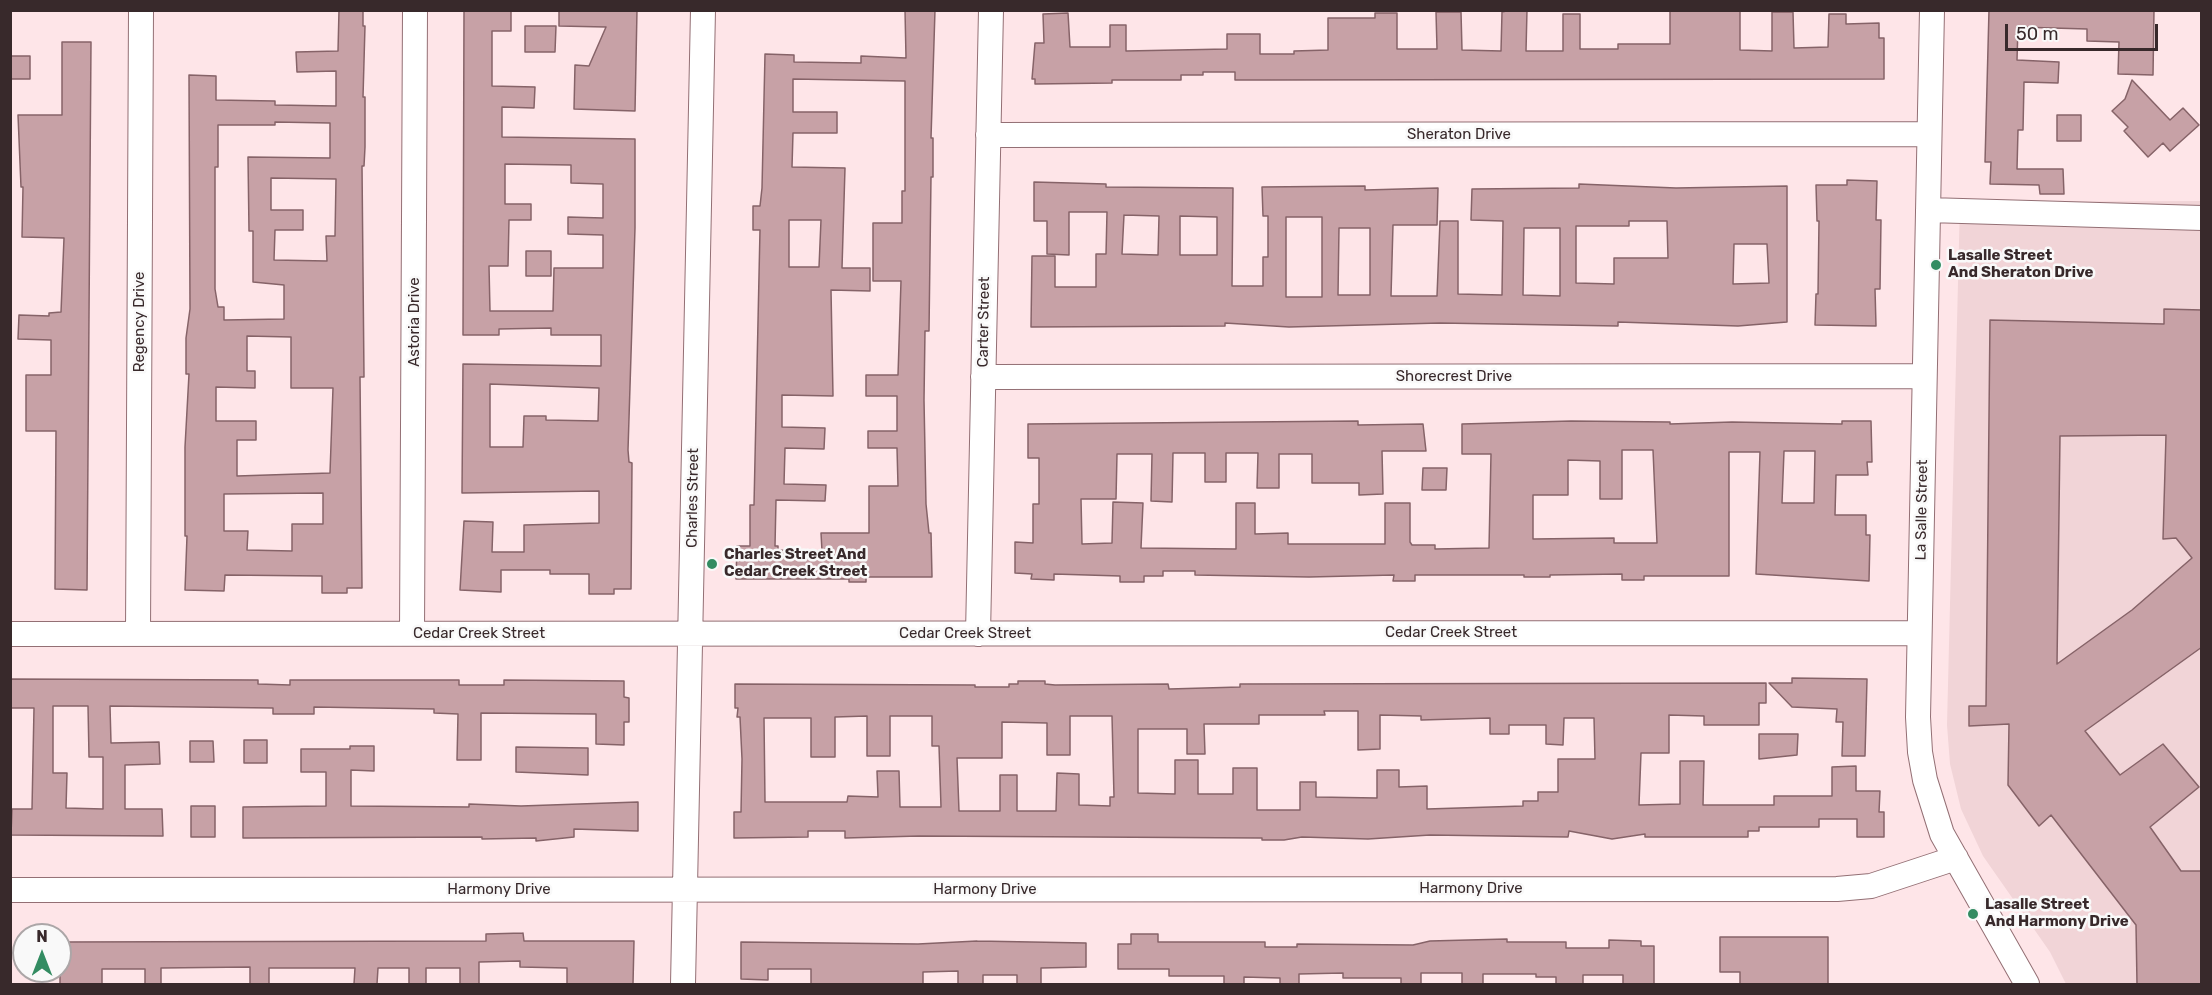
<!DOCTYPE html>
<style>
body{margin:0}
#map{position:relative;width:2212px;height:995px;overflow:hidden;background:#fee5e8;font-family:Rubik,sans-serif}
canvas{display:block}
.frame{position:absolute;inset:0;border:12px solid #38292b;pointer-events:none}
.north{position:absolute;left:12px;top:923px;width:60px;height:60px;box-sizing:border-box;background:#f9f9f9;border:2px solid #aca6a7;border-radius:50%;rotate:0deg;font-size:16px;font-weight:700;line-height:24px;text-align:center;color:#38292b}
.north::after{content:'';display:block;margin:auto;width:21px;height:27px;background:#338c62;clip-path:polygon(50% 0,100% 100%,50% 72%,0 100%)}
.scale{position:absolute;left:2005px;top:24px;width:153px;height:27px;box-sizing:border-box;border:3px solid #38292b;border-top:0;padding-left:8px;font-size:18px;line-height:21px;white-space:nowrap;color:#38292b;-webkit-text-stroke:4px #f9f9f9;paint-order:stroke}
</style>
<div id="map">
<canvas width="2212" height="995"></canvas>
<div class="frame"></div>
<div class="north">N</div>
<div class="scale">50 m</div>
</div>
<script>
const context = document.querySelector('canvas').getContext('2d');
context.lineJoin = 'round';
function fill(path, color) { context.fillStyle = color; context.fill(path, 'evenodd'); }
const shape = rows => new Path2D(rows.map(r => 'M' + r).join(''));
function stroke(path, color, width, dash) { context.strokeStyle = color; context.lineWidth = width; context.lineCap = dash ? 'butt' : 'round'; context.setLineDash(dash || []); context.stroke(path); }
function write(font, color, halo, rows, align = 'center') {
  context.font = font + ' Rubik,sans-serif'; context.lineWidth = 5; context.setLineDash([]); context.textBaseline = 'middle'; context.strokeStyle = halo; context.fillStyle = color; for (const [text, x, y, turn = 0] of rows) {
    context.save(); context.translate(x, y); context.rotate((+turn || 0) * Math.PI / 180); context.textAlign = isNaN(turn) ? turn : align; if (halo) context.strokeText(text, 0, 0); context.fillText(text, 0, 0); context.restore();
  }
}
fill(shape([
 [2201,201,2201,984,2066,984,2050,952,1983,856,1961,809,1950,764,1947,725,1960,202]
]), '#f1d4d7');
const building = shape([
 [339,10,363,10,363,26,365,26,363,97,365,97,365,147,364,166,362,166,364,377,360,377,362,588,347,588,347,593,322,593,322,576,225,575,224,591,185,590,187,536,185,536,185,447,189,374,186,374,186,338,190,309,189,75,216,76,216,100,275,101,275,105,336,106,336,71,297,72,296,52,338,51,339,10],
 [275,122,330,123,330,158,248,157,249,231,253,231,253,282,284,285,284,319,224,320,224,307,218,307,215,289,215,167,218,167,218,125,275,125,275,122],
 [271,178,336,179,335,236,326,236,327,261,274,260,275,230,303,230,303,210,271,210,271,178],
 [247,336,291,337,291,388,333,388,330,473,237,476,237,440,256,440,256,421,216,421,216,387,255,388,255,371,247,371,247,336],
 [323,493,323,524,292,524,292,551,247,550,248,531,224,531,224,494,323,493],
 [464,10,511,10,511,31,492,31,492,86,535,87,534,108,502,107,502,137,635,139,635,228,628,450,629,462,632,463,631,589,614,589,614,594,589,594,589,574,550,574,550,570,501,570,501,592,460,590,464,521,493,522,492,552,524,552,524,525,599,523,599,491,462,493,463,364,601,366,601,335,551,335,551,328,499,329,499,335,463,335,464,10],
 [505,164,571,165,571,183,603,184,603,218,568,217,568,234,603,235,603,268,554,268,553,311,490,311,489,266,508,266,509,220,531,220,531,204,505,204,505,164],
 [490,384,599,388,598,421,546,420,546,416,524,416,523,447,490,447,490,384],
 [559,10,637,10,635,111,574,109,575,65,589,66,606,27,559,26,559,10],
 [905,10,935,10,931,138,933,138,933,177,931,177,929,331,925,331,924,400,926,504,929,533,931,533,932,577,866,577,866,582,849,582,849,579,736,579,737,546,750,546,750,505,754,505,760,230,753,230,753,206,760,206,762,188,765,54,794,55,794,62,861,63,861,56,906,58,905,10],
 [793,79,905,81,905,191,902,191,902,223,873,223,873,281,901,281,898,375,866,375,866,396,897,396,897,431,868,431,868,448,897,448,898,486,869,486,869,533,821,533,822,551,778,550,778,546,775,546,776,500,825,501,826,485,784,484,785,448,824,449,825,428,782,427,782,395,833,396,831,290,870,291,870,268,842,268,845,168,792,167,793,133,837,133,837,112,793,112,793,79],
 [789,220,821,220,819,267,789,267,789,220],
 [1511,10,1527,10,1526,51,1563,51,1563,14,1580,14,1580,49,1618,49,1618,44,1670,44,1670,10,1740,10,1740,50,1772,51,1772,12,1793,12,1794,48,1828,47,1829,14,1846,14,1846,24,1879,23,1879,38,1884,38,1884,79,1265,80,1235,80,1235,72,1203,72,1203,75,1181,75,1181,80,1112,80,1112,83,1035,84,1035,79,1032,79,1035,43,1044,43,1043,14,1068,13,1070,47,1110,47,1110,25,1126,25,1126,51,1227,49,1227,34,1260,34,1260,54,1294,54,1294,51,1328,50,1328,18,1375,18,1375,13,1397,13,1397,49,1437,49,1436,12,1461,12,1462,50,1501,51,1502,12,1511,10],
 [1989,10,2154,10,2153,75,2118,74,2119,42,2087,41,2087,29,2018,27,2017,60,2059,62,2058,83,2024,82,2023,130,2018,130,2017,169,2063,169,2064,194,2040,194,2039,185,1990,184,1991,162,1985,162,1989,10],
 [525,26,556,26,555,52,525,52,525,26],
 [62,42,91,42,87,590,55,589,56,431,26,431,26,375,51,375,51,340,18,339,19,315,49,316,49,313,61,312,64,238,22,237,23,187,21,187,18,115,62,115,62,42],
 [10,56,30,56,30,79,10,79,10,56],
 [2132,80,2170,120,2183,108,2199,125,2170,151,2163,143,2148,157,2124,131,2128,127,2112,111,2125,99,2132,80],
 [2057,115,2081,115,2081,141,2057,141,2057,115],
 [1847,180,1877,181,1876,220,1881,220,1880,289,1875,289,1876,326,1815,325,1816,294,1818,294,1819,221,1817,221,1816,185,1847,185,1847,180],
 [1034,182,1106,184,1106,187,1233,188,1232,286,1263,286,1263,257,1268,257,1268,216,1263,216,1262,187,1365,186,1365,190,1438,188,1437,225,1393,225,1391,296,1437,296,1440,221,1458,221,1458,294,1502,295,1503,221,1471,220,1472,189,1579,188,1579,184,1676,188,1787,186,1787,322,1738,326,1618,322,1618,326,1440,323,1289,327,1225,323,1225,326,1031,327,1032,256,1055,256,1055,287,1096,287,1096,254,1106,254,1107,212,1069,212,1069,255,1047,254,1047,221,1034,221,1034,182],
 [1124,215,1159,216,1158,255,1122,254,1124,215],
 [1180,216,1217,217,1217,255,1180,255,1180,216],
 [1286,217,1322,217,1322,297,1286,297,1286,217],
 [1629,221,1667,221,1668,258,1614,258,1614,284,1576,283,1576,226,1629,226,1629,221],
 [1339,228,1370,228,1370,295,1338,295,1339,228],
 [1524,228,1560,228,1560,296,1523,295,1524,228],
 [1734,244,1767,244,1769,283,1733,284,1734,244],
 [526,251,551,251,551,276,526,276,526,251],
 [2164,309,2202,310,2202,647,2085,731,2120,775,2163,744,2199,787,2150,827,2181,871,2202,871,2202,984,2137,984,2136,925,2051,815,2039,826,2008,785,2009,724,1969,726,1969,706,1986,706,1990,320,2164,324,2164,309],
 [2166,435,2163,539,2176,538,2192,558,2132,610,2057,664,2060,436,2166,435],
 [1358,421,1358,425,1423,424,1426,451,1382,451,1383,494,1359,495,1359,483,1312,483,1312,454,1279,454,1279,488,1257,488,1258,453,1226,453,1226,482,1205,482,1205,453,1173,453,1172,502,1151,501,1152,454,1117,454,1116,499,1081,499,1082,544,1112,543,1113,502,1143,503,1141,548,1236,549,1236,503,1255,503,1255,534,1288,533,1288,544,1385,544,1385,503,1410,503,1410,542,1412,545,1435,545,1435,549,1489,548,1491,454,1462,454,1462,424,1571,421,1670,422,1670,424,1732,422,1842,424,1842,421,1871,421,1872,462,1867,462,1868,475,1836,475,1835,515,1866,515,1866,535,1870,535,1869,581,1756,574,1760,452,1729,452,1729,576,1644,576,1644,580,1622,580,1622,574,1550,575,1550,577,1524,577,1524,575,1415,575,1415,581,1393,581,1394,575,1309,577,1195,575,1195,571,1163,571,1163,576,1144,576,1144,582,1120,582,1120,576,1054,574,1054,580,1031,579,1032,574,1015,573,1015,542,1033,543,1033,504,1039,504,1039,458,1028,458,1028,424,1358,421],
 [1622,450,1653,450,1657,543,1614,543,1614,538,1533,539,1533,495,1568,495,1568,460,1600,461,1600,499,1622,499,1622,450],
 [1784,451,1815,451,1814,503,1782,503,1784,451],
 [1423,468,1447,468,1446,490,1422,490,1423,468],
 [1792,678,1867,679,1865,756,1842,756,1843,722,1836,722,1837,709,1792,707,1769,683,1792,683,1792,678],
 [10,679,258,680,258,684,290,685,290,680,459,680,459,685,504,685,504,680,624,681,624,697,629,698,629,722,624,722,624,745,596,744,596,714,481,713,481,760,457,760,458,714,434,713,434,709,314,707,314,714,273,714,273,708,110,706,111,743,159,742,160,764,125,765,125,809,162,809,163,836,11,835,12,809,32,809,34,708,10,708,10,679],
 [53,706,88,706,89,757,103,757,103,809,66,808,67,773,53,773,53,706],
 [1018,681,1045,681,1045,684,1055,685,1168,684,1169,689,1240,687,1240,684,1766,683,1766,703,1759,703,1759,725,1704,725,1704,716,1669,715,1669,753,1641,753,1639,805,1680,804,1680,761,1704,761,1703,805,1774,805,1774,796,1832,796,1832,767,1856,766,1856,791,1880,791,1879,812,1884,812,1884,837,1857,837,1857,819,1819,819,1819,827,1759,827,1759,831,1748,831,1748,837,1645,837,1645,834,1612,839,1569,831,1568,837,1430,835,1368,839,1302,837,1284,840,1262,840,1262,838,919,836,845,838,845,831,808,831,808,837,734,838,734,812,741,812,742,759,740,717,737,717,738,708,735,708,735,684,975,685,975,687,1009,687,1009,684,1018,684,1018,681],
 [1324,711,1358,711,1358,750,1380,749,1380,715,1421,716,1421,720,1490,718,1490,734,1509,734,1509,725,1546,725,1546,744,1563,745,1564,718,1594,718,1595,759,1558,759,1558,792,1538,792,1538,801,1523,801,1523,806,1427,809,1427,786,1399,787,1399,770,1377,770,1377,798,1316,797,1316,782,1300,782,1300,810,1257,810,1257,768,1233,768,1233,794,1198,794,1198,760,1175,760,1175,794,1138,793,1138,729,1187,729,1187,754,1205,754,1204,724,1259,724,1259,715,1325,715,1324,711],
 [867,716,867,756,890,756,890,716,932,716,932,746,939,746,941,807,900,807,899,771,877,771,878,797,848,796,847,802,765,802,764,718,811,718,811,757,835,757,835,717,867,716],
 [1070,716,1112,716,1114,797,1110,797,1110,806,1079,805,1079,774,1057,773,1056,811,1017,811,1017,775,1000,775,1000,811,959,811,957,758,1002,758,1002,722,1047,723,1047,755,1070,755,1070,716],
 [1759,734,1798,734,1797,755,1759,759,1759,734],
 [244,740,267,740,267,763,244,763,244,740],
 [190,741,213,741,214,762,190,762,190,741],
 [350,746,374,746,374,771,351,770,351,806,469,807,469,804,521,806,638,802,638,831,574,829,574,837,536,841,536,838,482,839,482,837,243,838,243,807,326,806,326,772,301,772,301,749,350,749,350,746],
 [516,747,588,748,588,775,516,772,516,747],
 [191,806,215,806,215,837,191,837,191,806],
 [523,933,524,941,634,941,633,984,567,984,567,968,520,967,520,961,479,962,479,984,460,984,460,968,426,968,426,984,409,984,409,968,378,968,377,984,354,984,355,968,269,968,269,984,250,984,250,967,161,968,161,984,145,984,145,969,102,969,102,984,60,984,60,942,486,941,486,934,523,933],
 [1131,934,1158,934,1158,942,1265,942,1265,947,1297,947,1297,944,1413,945,1430,941,1507,939,1507,942,1566,942,1566,948,1609,948,1609,940,1641,941,1641,946,1654,946,1654,984,1623,984,1623,975,1583,975,1583,984,1556,984,1556,977,1536,977,1536,974,1483,974,1483,984,1462,984,1462,973,1421,973,1421,984,1401,984,1401,978,1343,978,1343,973,1299,974,1299,984,1280,984,1280,978,1244,977,1244,984,1224,984,1224,976,1169,976,1169,969,1118,969,1118,944,1131,944,1131,934],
 [1720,937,1828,937,1828,984,1740,984,1740,972,1720,972,1720,937],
 [977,941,1086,943,1086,967,1041,968,1041,984,1017,984,1017,975,983,975,983,984,958,984,958,971,923,972,923,984,811,984,811,969,768,969,768,980,741,979,741,942,918,944,977,941]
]);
fill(building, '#c7a1a6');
stroke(building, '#866368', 1.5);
const minor = shape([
 [1932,10,1918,717,1920,752,1925,780,1942,834,2027,984],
 [988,135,1929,134],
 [1928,210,2202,218],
 [983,377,1924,376],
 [10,634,1919,633],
 [138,634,141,10],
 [412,634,415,10],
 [978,634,991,10],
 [10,890,1837,889,1871,886,1956,858],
 [683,984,703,10]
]);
stroke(minor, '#936f74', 26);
stroke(minor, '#fff', 24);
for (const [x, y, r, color] of [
 [1936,265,6,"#338c62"],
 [712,564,6,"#338c62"],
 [1973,914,6,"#338c62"]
]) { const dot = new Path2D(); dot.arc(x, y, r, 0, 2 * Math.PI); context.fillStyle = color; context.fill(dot); stroke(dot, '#f9f9f9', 2); }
write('15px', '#38292b', '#f9f9f9', [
 ["Sheraton Drive",1459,135],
 ["Regency Drive",140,322,-90],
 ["Astoria Drive",415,322,-90],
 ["Carter Street",984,322,-89],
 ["Shorecrest Drive",1454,377],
 ["Charles Street",693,498,-89],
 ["La Salle Street",1922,510,-89],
 ["Cedar Creek Street",1451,633],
 ["Cedar Creek Street",479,634],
 ["Cedar Creek Street",965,634],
 ["Harmony Drive",1471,889],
 ["Harmony Drive",499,890],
 ["Harmony Drive",985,890]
]);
write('bold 15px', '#38292b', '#f9f9f9', [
 ["Lasalle Street",1948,256],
 ["And Sheraton Drive",1948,273],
 ["Charles Street And",724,555],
 ["Cedar Creek Street",724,572],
 ["Lasalle Street",1985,905],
 ["And Harmony Drive",1985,922]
], 'left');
</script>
